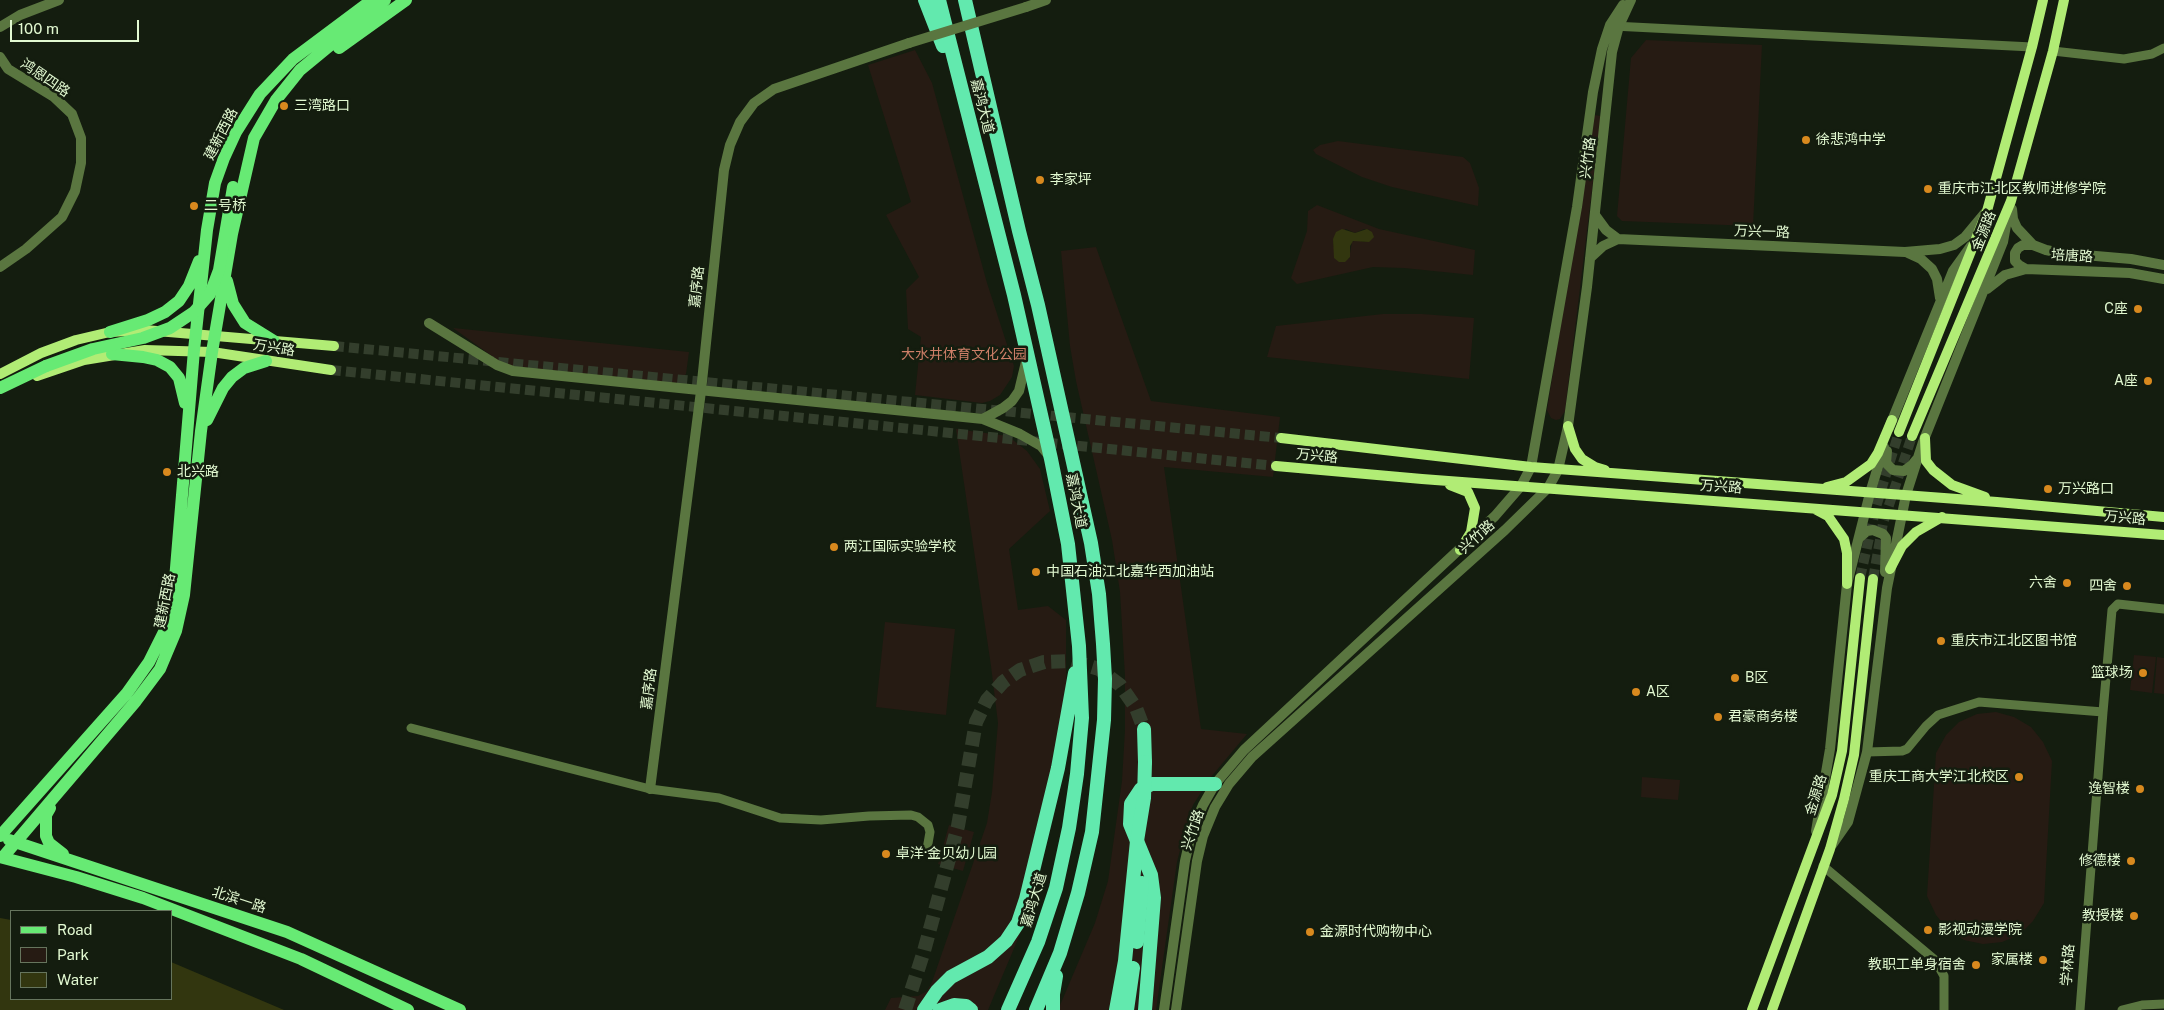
<!DOCTYPE html>
<meta charset="utf-8">
<style>
body{margin:0}
#map{position:relative;width:2164px;height:1010px;overflow:hidden;background:#141d0f;font-family:"Public Sans",sans-serif}
canvas{display:block}
.legend{position:absolute;left:10px;top:910px;width:162px;height:90px;box-sizing:border-box;background:#141d0f;border:1px solid #66755d;margin:0;padding:6px 9px;list-style:none;font-size:15px;color:#e2f9d1}
.legend li{display:flex;align-items:center;gap:10px;height:25px}
.legend b{width:25px;border:1px solid #66755d}
.scale{position:absolute;left:10px;top:20px;width:129px;height:22px;box-sizing:border-box;border:2px solid #e2f9d1;border-top:0;padding-left:6px;font-size:15px;line-height:18px;white-space:nowrap;color:#e2f9d1;-webkit-text-stroke:4px #141d0f;paint-order:stroke}
</style>
<div id="map">
<canvas width="2164" height="1010"></canvas>
<ul class="legend">
<li><b style="height:6px;background:#67ea74"></b>Road</li>
<li><b style="height:14px;background:#261b13"></b>Park</li>
<li><b style="height:14px;background:#32360f"></b>Water</li>
</ul>
<div class="scale">100 m</div>
</div>
<script>
const context = document.querySelector('canvas').getContext('2d');
context.lineJoin = 'round';
function fill(path, color) { context.fillStyle = color; context.fill(path, 'evenodd'); }
const shape = rows => new Path2D(rows.map(r => 'M' + r).join(''));
function stroke(path, color, width, dash) { context.strokeStyle = color; context.lineWidth = width; context.lineCap = dash ? 'butt' : 'round'; context.setLineDash(dash || []); context.stroke(path); }
function write(font, color, halo, rows, align = 'center') {
  context.font = font + ' "Public Sans","Noto Sans SC",sans-serif'; context.lineWidth = 5; context.setLineDash([]); context.textBaseline = 'middle'; context.strokeStyle = halo; context.fillStyle = color; for (const [text, x, y, turn = 0] of rows) {
    context.save(); context.translate(x, y); context.rotate((+turn || 0) * Math.PI / 180); context.textAlign = isNaN(turn) ? turn : align; if (halo) context.strokeText(text, 0, 0); context.fillText(text, 0, 0); context.restore();
  }
}
fill(shape([
 [1646,40,1762,45,1753,226,1622,221,1617,216,1631,58],
 [915,50,932,83,987,283,1014,366,1012,377,1000,395,990,401,982,403,915,395,921,337,908,329,906,290,919,277,886,215,911,202,868,65],
 [1594,115,1601,116,1565,411,1560,419,1556,420,1551,418,1547,410],
 [1338,141,1463,157,1470,163,1479,188,1478,206,1392,187,1362,177,1316,154,1313,150,1320,145],
 [1317,205,1379,229,1475,250,1473,275,1404,268,1373,267,1297,284,1291,278,1307,231,1308,211],
 [1346,229,1355,233,1364,229,1370,230,1366,242,1355,240,1352,242,1349,259,1334,247,1333,239],
 [1096,247,1151,401,1280,417,1273,477,1164,467,1201,729,1247,734,1211,777,1193,805,1186,827,1177,862,1156,1010,1058,1010,1095,923,1108,881,1122,781,1125,730,1125,676,1120,592,1112,540,1076,381,1070,346,1061,251],
 [1383,314,1422,314,1474,318,1469,379,1267,357,1276,326],
 [453,328,689,352,686,374,676,383,512,366,496,359],
 [956,429,1008,436,1027,451,1040,469,1050,511,1009,549,1018,610,1048,606,1066,620,1066,698,1026,920,988,1010,885,1010,891,998,918,996,927,991,932,982,987,823,992,792,998,723,991,666],
 [885,622,955,629,946,715,876,707],
 [2134,655,2156,657,2152,693,2130,690],
 [2157,657,2164,658,2164,694,2154,693],
 [1996,712,2014,717,2031,727,2043,742,2052,761,2044,903,2033,921,2019,935,2002,942,1983,944,1964,940,1948,930,1936,915,1927,896,1936,753,1946,735,1959,722,1977,714],
 [1642,777,1680,780,1678,800,1641,797],
 [949,825,974,832,963,871,938,864]
]), '#261b13');
fill(shape([
 [1342,229,1355,233,1367,229,1372,232,1374,237,1369,242,1353,241,1350,246,1350,257,1345,262,1339,262,1334,258,1333,239,1336,232],
 [0,918,11,920,11,999,171,999,171,962,284,1010,0,1010]
]), '#32360f');
stroke(shape([
 [334,346,1281,438],
 [331,370,1276,466],
 [1860,578,1876,507,1899,432],
 [1873,579,1883,523,1912,436]
]), '#333e2c', 10, [10, 5]);
stroke(shape([
 [905,1010,924,951,958,826,976,722,987,700,1003,682,1020,670,1044,662,1072,661,1099,669,1120,685,1136,708,1144,729]
]), '#333e2c', 14, [14, 7]);
stroke(shape([
 [1613,26,2032,47],
 [2053,51,2124,59,2152,54,2164,48],
 [2103,712,2112,610,2118,604,2164,609],
 [411,728,650,789,719,798,780,818,821,820,869,816,911,815,918,817,928,825,930,832,927,849],
 [1867,752,1902,751,1907,749,1926,726,1938,715,1979,702,2103,712,2080,1010],
 [1823,866,1935,960,1944,976,1944,1010],
 [2122,1010,2142,1005,2164,1004]
]), '#5a7640', 9);
stroke(shape([
 [1026,7,1046,0],
 [0,27,20,15,59,0],
 [0,57,8,69,54,97,72,114,81,138,81,163,75,191,62,217,26,249,0,267],
 [2012,209,2013,219,2017,228,2033,245,2046,250,2061,253,2131,259,2164,265],
 [1618,239,1905,252,1940,249,1954,245,1965,237,1985,213],
 [1908,253,1921,259,1932,269,1937,279,1940,298],
 [1590,258,1603,246,1618,239,1606,230,1595,215],
 [2026,269,2019,265,2015,261,2015,253,2018,248,2023,245,2033,245],
 [1987,289,2005,275,2026,269,2130,273,2164,279],
 [429,323,497,365,513,371,983,419,1020,434,1041,446,1049,456],
 [983,419,1003,408,1012,401,1019,391,1026,362],
 [1889,428,1953,271,1971,246],
 [1887,451,1886,463,1893,470,1904,471,1912,465,1916,460],
 [1859,538,1867,531,1873,530,1883,534,1886,538,1885,572],
 [650,789,701,391,724,170,730,145,740,122,754,103,774,89,909,43],
 [1816,831,1830,749,1847,584,1870,493,1884,447],
 [1832,845,1848,822,1867,752,1887,588,1906,495,1923,442,2003,242,2008,214],
 [1164,1010,1185,861,1192,830,1203,805,1215,784,1244,750,1495,516,1521,486,1531,467,1577,207,1593,92,1602,49,1610,25,1623,5],
 [1176,1010,1197,861,1203,836,1215,807,1229,784,1252,757,1505,530,1548,488,1558,470,1568,426,1587,287,1612,52,1619,26,1631,0]
]), '#5a7640', 10);
stroke(shape([
 [0,374,41,353,76,340,110,332,145,330,334,346],
 [37,376,84,360,145,350,212,352,331,370],
 [1568,426,1575,449,1582,459,1595,467,1605,470],
 [1899,432,1987,211,2032,47,2043,0],
 [1912,436,2011,201,2053,51,2064,0],
 [1281,438,1531,467,1997,502,2164,517],
 [1925,438,1926,461,1933,470,1952,485,1985,497],
 [1276,466,1422,479,2164,535],
 [1450,485,1468,492,1475,508,1471,532,1460,550],
 [1827,487,1846,482,1871,464,1878,453,1892,420],
 [1815,509,1828,516,1844,539,1847,553,1847,584],
 [1890,569,1902,546,1916,532,1942,517],
 [1752,1010,1832,795,1842,751,1860,578],
 [1772,1010,1830,849,1844,799,1854,755,1873,579]
]), '#b1ec75', 10);
stroke(shape([
 [339,48,406,0],
 [227,281,233,304,245,323,274,341],
 [110,332,148,320,165,312,179,301,189,286,199,261],
 [112,354,143,357,157,360,170,367,179,378,185,403],
 [0,388,46,366],
 [207,420,223,388,232,377,244,368,266,361],
 [50,808,46,815,46,836,49,843,63,854],
 [0,836,127,693,149,662,166,628,174,592,194,350,207,230,215,183,224,158,236,132,260,94,293,59,372,0],
 [9,840,287,932,460,1010],
 [0,857,76,877,143,898,301,959,408,1010],
 [3,857,136,701,160,669,176,631,184,595,201,431,212,352,232,234,254,138,276,100,300,70,385,0]
]), '#67ea74', 12);
stroke(shape([
 [925,0,943,46],
 [939,0,1014,295,1051,459,1068,544,1079,646,1082,718,1077,774,1069,828,1056,888,1038,942,1008,1010],
 [965,0,1019,231,1038,305,1091,543,1099,594,1103,644,1105,679,1104,720,1092,832,1078,893,1060,953,1036,1010],
 [1144,729,1145,762],
 [924,1010,937,991,951,977,988,957,1006,941,1018,923,1026,899,1058,768,1075,673],
 [940,1010,954,1005,966,1006,971,1010],
 [1053,1010,1053,994,1056,976],
 [1145,1010,1154,898,1151,875,1130,824,1131,804,1141,789,1152,784,1215,784]
]), '#62e9ae', 14);
stroke(shape([
 [909,43,1026,7]
]), '#5a7640', 10);
stroke(shape([
 [46,366,93,349,143,338,170,328,194,312,210,294,219,270,233,187]
]), '#67ea74', 12);
stroke(shape([
 [1137,942,1142,883],
 [1116,1010,1125,961,1137,841,1144,798,1145,762],
 [1127,1010,1133,968]
]), '#62e9ae', 14);
for (const [x, y, r, color] of [
 [284,106,5,"#d8891e"],
 [1806,140,5,"#d8891e"],
 [1040,180,5,"#d8891e"],
 [1928,189,5,"#d8891e"],
 [194,206,5,"#d8891e"],
 [2138,309,5,"#d8891e"],
 [2148,381,5,"#d8891e"],
 [167,472,5,"#d8891e"],
 [2048,489,5,"#d8891e"],
 [834,547,5,"#d8891e"],
 [1036,572,5,"#d8891e"],
 [2067,583,5,"#d8891e"],
 [2127,586,5,"#d8891e"],
 [1941,641,5,"#d8891e"],
 [2143,673,5,"#d8891e"],
 [1735,678,5,"#d8891e"],
 [1636,692,5,"#d8891e"],
 [1718,717,5,"#d8891e"],
 [2019,777,5,"#d8891e"],
 [2140,789,5,"#d8891e"],
 [886,854,5,"#d8891e"],
 [2131,861,5,"#d8891e"],
 [2134,916,5,"#d8891e"],
 [1928,930,5,"#d8891e"],
 [1310,932,5,"#d8891e"],
 [2043,960,5,"#d8891e"],
 [1976,965,5,"#d8891e"]
]) { const dot = new Path2D(); dot.arc(x, y, r, 0, 2 * Math.PI); context.fillStyle = color; context.fill(dot); stroke(dot, '#141d0f', 2); }
write('14px', '#e2f9d1', '#141d0f', [
 ["鸿恩四路",45,78,34],
 ["嘉鸿大道",982,106,76],
 ["建新西路",221,134,-63],
 ["兴竹路",1588,158,-83],
 ["金源路",1984,231,-68],
 ["万兴一路",1762,232,2],
 ["培唐路",2072,256,3],
 ["嘉序路",697,287,-84],
 ["万兴路",274,348,9],
 ["万兴路",1317,456,5],
 ["万兴路",1721,487,4],
 ["嘉鸿大道",1076,501,79],
 ["万兴路",2125,518,5],
 ["兴竹路",1477,537,-42],
 ["建新西路",165,601,-79],
 ["嘉序路",649,689,-83],
 ["金源路",1816,795,-73],
 ["兴竹路",1193,830,-71],
 ["北滨一路",239,900,18],
 ["嘉鸿大道",1034,900,-73],
 ["学林路",2068,965,-86]
]);
write('14px', '#e2f9d1', '#141d0f', [
 ["三湾路口",294,106],
 ["徐悲鸿中学",1816,140],
 ["李家坪",1050,180],
 ["重庆市江北区教师进修学院",1938,189],
 ["二号桥",204,206],
 ["C座",2128,309,"right"],
 ["A座",2138,381,"right"],
 ["北兴路",177,472],
 ["万兴路口",2058,489],
 ["两江国际实验学校",844,547],
 ["中国石油江北嘉华西加油站",1046,572],
 ["六舍",2057,583,"right"],
 ["四舍",2117,586,"right"],
 ["重庆市江北区图书馆",1951,641],
 ["篮球场",2133,673,"right"],
 ["B区",1745,678],
 ["A区",1646,692],
 ["君豪商务楼",1728,717],
 ["重庆工商大学江北校区",2009,777,"right"],
 ["逸智楼",2130,789,"right"],
 ["卓洋·金贝幼儿园",896,854],
 ["修德楼",2121,861,"right"],
 ["教授楼",2124,916,"right"],
 ["影视动漫学院",1938,930],
 ["金源时代购物中心",1320,932],
 ["家属楼",2033,960,"right"],
 ["教职工单身宿舍",1966,965,"right"]
], 'left');
write('14px', '#ce7f68', '#141d0f', [
 ["大水井体育文化公园",964,355]
]);
</script>
